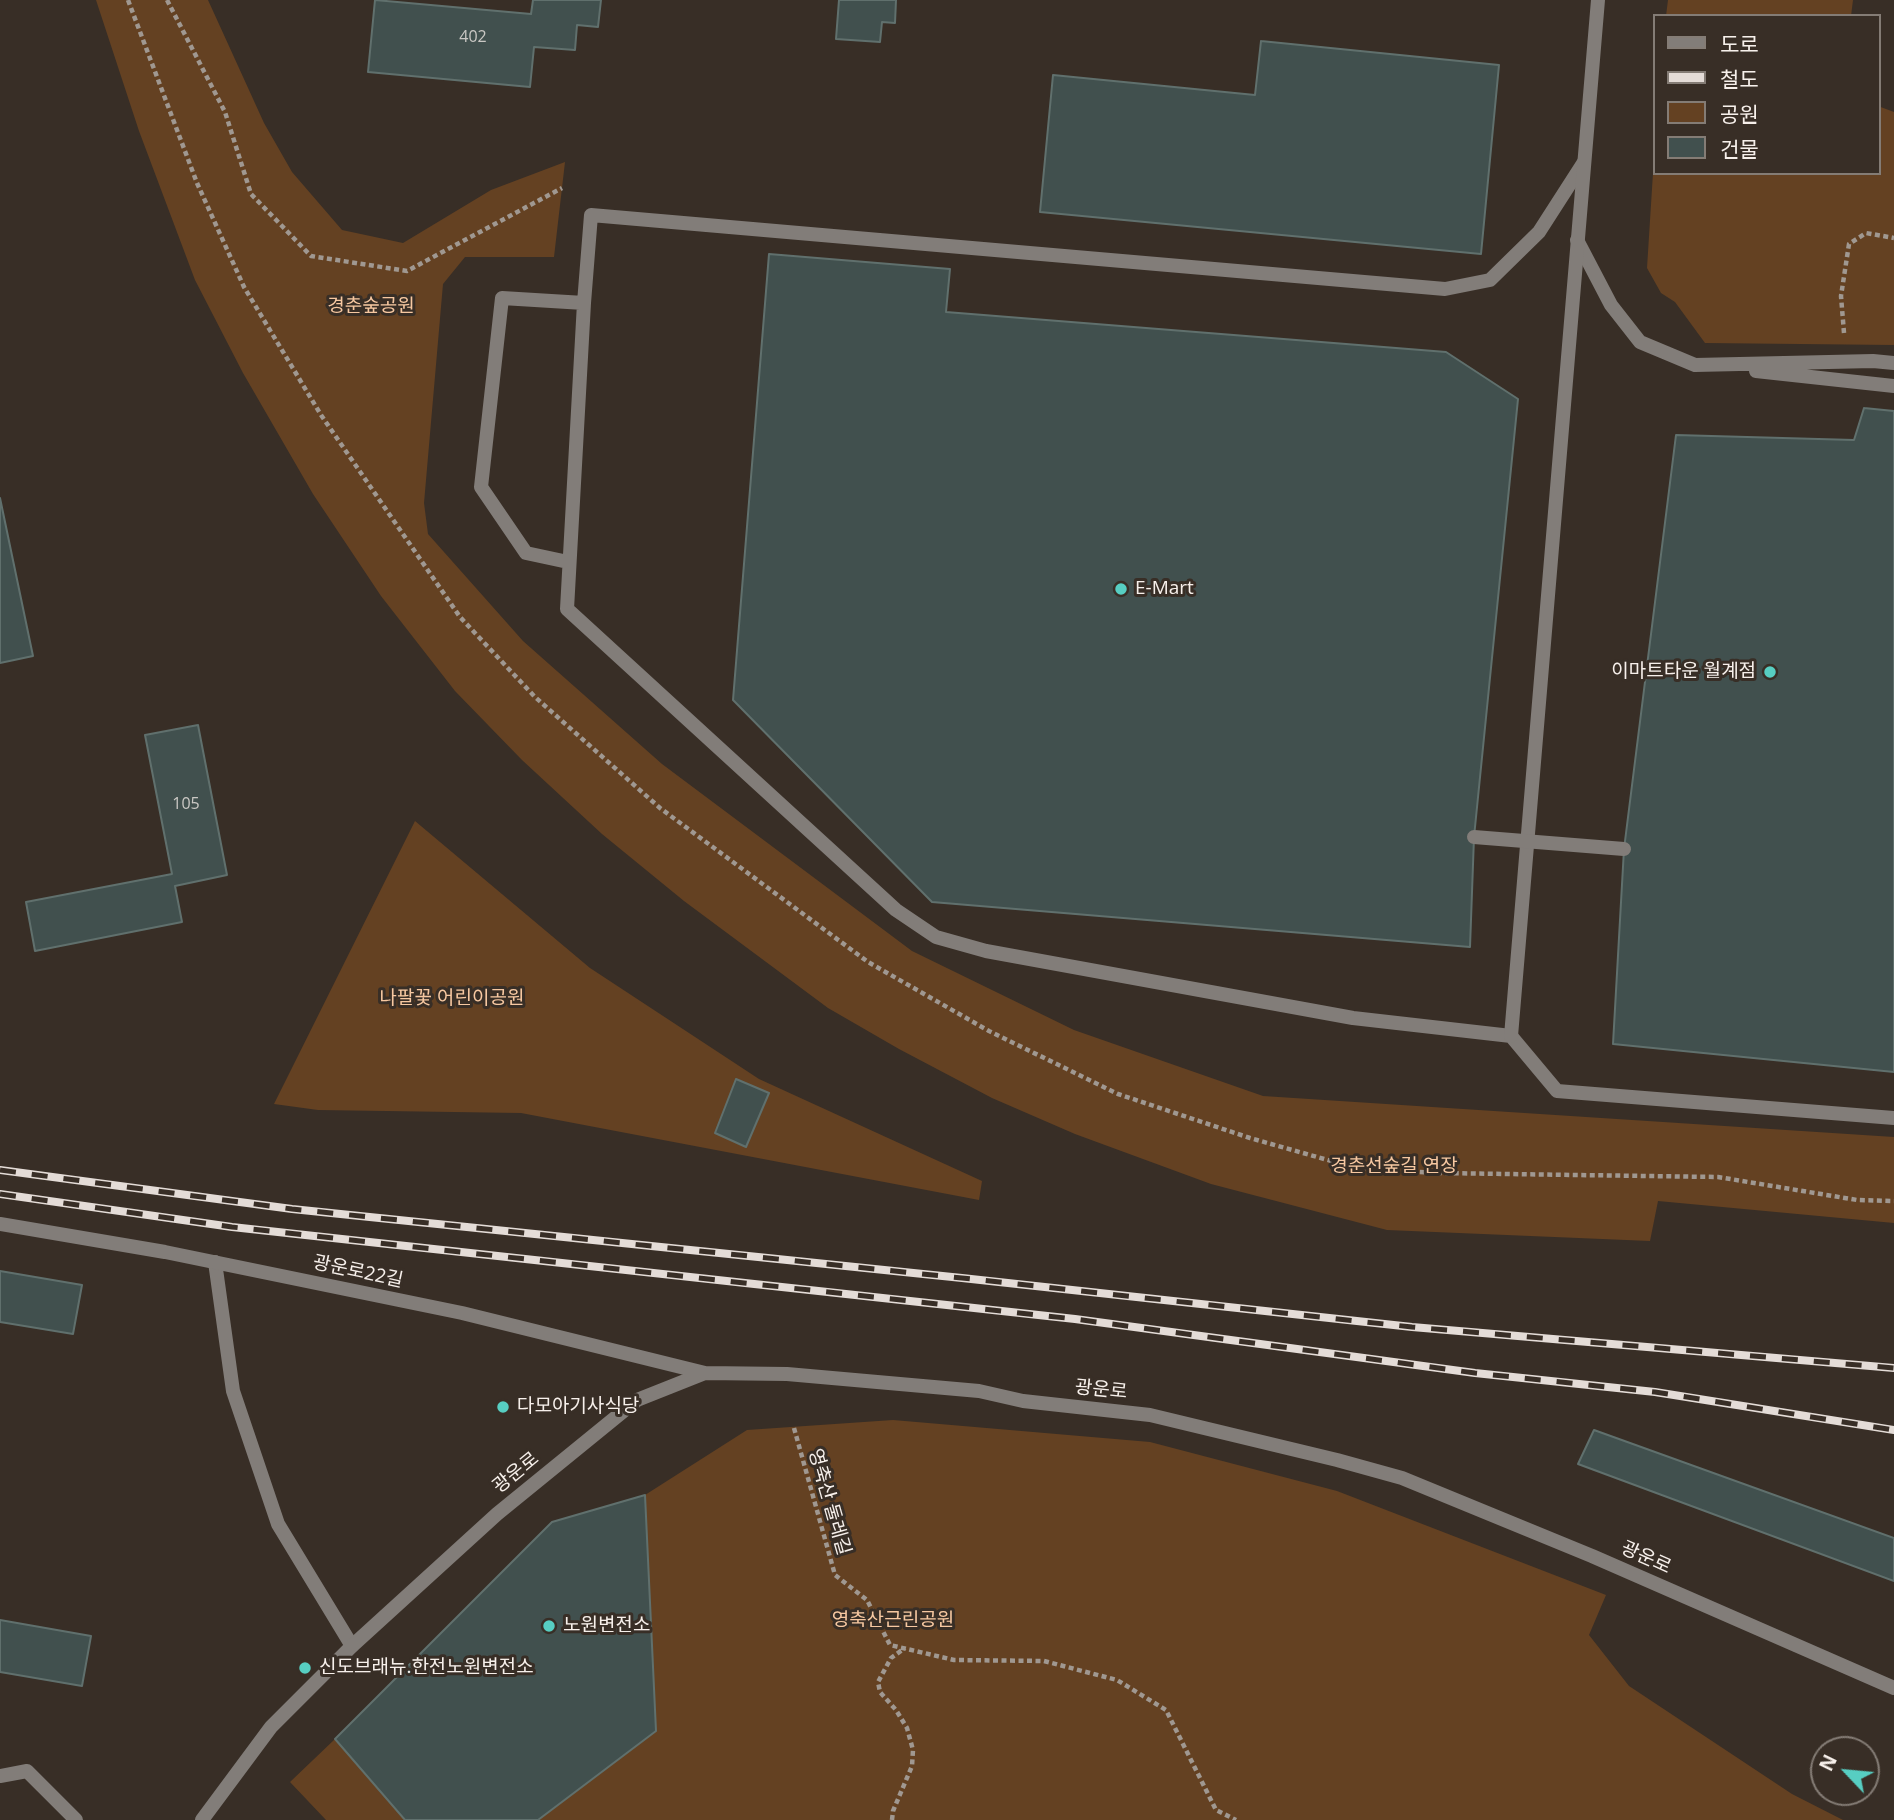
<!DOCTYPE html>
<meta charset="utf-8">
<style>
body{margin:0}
#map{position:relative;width:1894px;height:1820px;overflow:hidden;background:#382e26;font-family:"Open Sans","Noto Sans KR",sans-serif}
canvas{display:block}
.legend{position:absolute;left:1653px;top:14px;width:228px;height:161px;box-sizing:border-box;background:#382e26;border:2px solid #847c75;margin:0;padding:9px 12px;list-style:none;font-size:21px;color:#f7f0eb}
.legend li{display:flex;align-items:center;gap:14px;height:35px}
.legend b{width:35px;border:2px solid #847c75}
.north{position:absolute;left:1810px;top:1736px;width:70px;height:70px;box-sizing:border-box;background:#382e26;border:2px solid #847c75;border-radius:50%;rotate:296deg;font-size:19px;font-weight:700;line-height:28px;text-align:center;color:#f7f0eb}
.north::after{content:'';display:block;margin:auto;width:24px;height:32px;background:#57cec2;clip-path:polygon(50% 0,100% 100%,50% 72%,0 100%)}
</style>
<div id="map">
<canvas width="1894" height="1820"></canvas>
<ul class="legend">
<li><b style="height:9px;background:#827d79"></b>도로</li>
<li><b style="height:9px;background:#e4dcd7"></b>철도</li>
<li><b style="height:19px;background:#644122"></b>공원</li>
<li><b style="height:19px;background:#41504e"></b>건물</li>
</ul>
<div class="north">N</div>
</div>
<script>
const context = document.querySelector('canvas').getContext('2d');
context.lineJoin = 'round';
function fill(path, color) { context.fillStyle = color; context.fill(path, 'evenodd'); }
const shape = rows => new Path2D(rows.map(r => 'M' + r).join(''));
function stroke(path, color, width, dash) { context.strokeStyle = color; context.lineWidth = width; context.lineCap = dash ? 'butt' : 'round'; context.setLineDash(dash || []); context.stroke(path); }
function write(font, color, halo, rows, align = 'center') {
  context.font = font + ' "Open Sans","Noto Sans KR",sans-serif'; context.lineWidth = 6; context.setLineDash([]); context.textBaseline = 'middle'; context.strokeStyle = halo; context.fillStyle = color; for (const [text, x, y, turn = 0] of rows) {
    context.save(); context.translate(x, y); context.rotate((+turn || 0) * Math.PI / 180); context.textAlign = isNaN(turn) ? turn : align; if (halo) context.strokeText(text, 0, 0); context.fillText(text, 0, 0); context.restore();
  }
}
fill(shape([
 [96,0,208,0,264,123,292,172,342,230,403,243,491,190,565,162,554,257,465,257,443,284,424,503,428,534,523,641,662,764,912,951,1074,1030,1263,1096,1894,1137,1894,1223,1658,1201,1650,1241,1387,1230,1211,1184,1075,1134,992,1098,899,1049,828,1008,684,901,602,834,522,760,455,691,381,596,313,494,243,373,195,280,139,131],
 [1668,0,1853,0,1851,16,1666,16],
 [1878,106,1894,112,1894,345,1705,343,1675,302,1661,293,1647,268,1654,157,1654,173,1878,173],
 [415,821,590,968,759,1079,982,1181,979,1200,521,1113,318,1110,274,1104],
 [893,1420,1150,1442,1337,1491,1606,1595,1589,1635,1629,1686,1792,1794,1843,1820,538,1820,645,1495,747,1430],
 [335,1739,405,1820,326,1820,290,1782]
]), '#644122');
const building = shape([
 [375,0,531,14,533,0,601,0,598,27,577,25,575,50,534,47,530,87,368,72,375,0],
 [839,0,896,0,895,23,882,22,880,42,836,39,839,0],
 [1261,41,1499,65,1481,254,1040,212,1053,75,1255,95,1261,41],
 [769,254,950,269,946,312,1446,352,1518,399,1474,837,1470,947,932,902,733,700,769,254],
 [1864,408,1894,411,1894,1072,1613,1044,1624,849,1676,435,1854,440,1864,408],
 [0,498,33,656,0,663,0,498],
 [198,725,227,875,175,886,182,922,35,951,26,902,172,874,145,735,198,725],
 [736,1079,769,1093,746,1147,715,1133,736,1079],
 [0,1271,82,1285,73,1334,0,1322,0,1271],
 [1594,1430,1894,1538,1894,1581,1578,1464,1594,1430],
 [645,1495,656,1731,538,1820,405,1820,335,1739,552,1522,645,1495],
 [0,1620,91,1636,82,1686,0,1672,0,1620]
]);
fill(building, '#41504e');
stroke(building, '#60706d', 2);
stroke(shape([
 [128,0,197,183,244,287,321,415,460,617,535,697,660,808,868,962,989,1031,1118,1094,1250,1138,1356,1168,1436,1173,1718,1177,1857,1200,1894,1201],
 [167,0,225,112,251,194,311,256,407,271,562,188],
 [1844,333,1841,296,1849,244,1866,233,1894,238],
 [794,1428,835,1575,867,1600,890,1645,954,1660,1044,1661,1117,1680,1166,1710,1216,1810,1236,1820],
 [892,1820,893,1811,912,1766,913,1750,907,1728,896,1710,880,1692,878,1682,891,1658,905,1648]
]), '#a09891', 4.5, [5, 3.5]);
stroke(shape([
 [1584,162,1539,232,1490,280,1445,289,591,215,584,303,567,609,896,910,936,937,986,951,1353,1018,1511,1036,1557,1091,1894,1118],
 [1577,240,1611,305,1640,342,1695,365,1873,361,1894,363],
 [1756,371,1894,386],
 [568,562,526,553,481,487,502,298,584,303]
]), '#827d79', 14);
stroke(shape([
 [215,1262,233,1391,278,1524,352,1646],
 [0,1776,27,1771,76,1820]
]), '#827d79', 14);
stroke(shape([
 [1511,1036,1598,0],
 [0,1224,165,1252,462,1313,705,1373],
 [202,1820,271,1727,352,1646,497,1514,637,1400,705,1373,787,1374,979,1391,1023,1401,1150,1415,1337,1460,1402,1478,1592,1556,1894,1688]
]), '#827d79', 14);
const rail = shape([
 [0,1170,292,1209,962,1278,1412,1327,1894,1368],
 [0,1194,232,1227,1075,1319,1475,1373,1655,1392,1894,1430]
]);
stroke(rail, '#e4dcd7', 8);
stroke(rail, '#382e26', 5, [16]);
stroke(shape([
 [1474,837,1624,849]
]), '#827d79', 14);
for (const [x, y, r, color] of [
 [1121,589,7,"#57cec2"],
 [1770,672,7,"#57cec2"],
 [503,1407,7,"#57cec2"],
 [549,1626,7,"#57cec2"],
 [305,1668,7,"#57cec2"]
]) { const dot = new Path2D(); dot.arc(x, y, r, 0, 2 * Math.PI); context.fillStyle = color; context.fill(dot); stroke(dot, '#382e26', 2.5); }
write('16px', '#cac8c4', null, [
 ["402",473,37],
 ["105",186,804]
]);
write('19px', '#f7c8a1', '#382e26', [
 ["경춘숲공원",371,307],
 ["나팔꽃 어린이공원",452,999],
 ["경춘선숲길 연장",1394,1167],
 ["영축산근린공원",893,1621]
]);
write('19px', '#f7f0eb', '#382e26', [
 ["E-Mart",1135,589],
 ["이마트타운 월계점",1756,672,"right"],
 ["다모아기사식당",517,1407],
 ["노원변전소",563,1626],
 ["신도브래뉴.한전노원변전소",319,1668]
], 'left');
write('19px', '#f7f0eb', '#382e26', [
 ["광운로22길",358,1272,12],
 ["광운로",1101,1390,6],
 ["광운로",516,1473,-39],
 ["영축산 둘레길",829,1502,74],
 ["광운로",1646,1558,24]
]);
</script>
